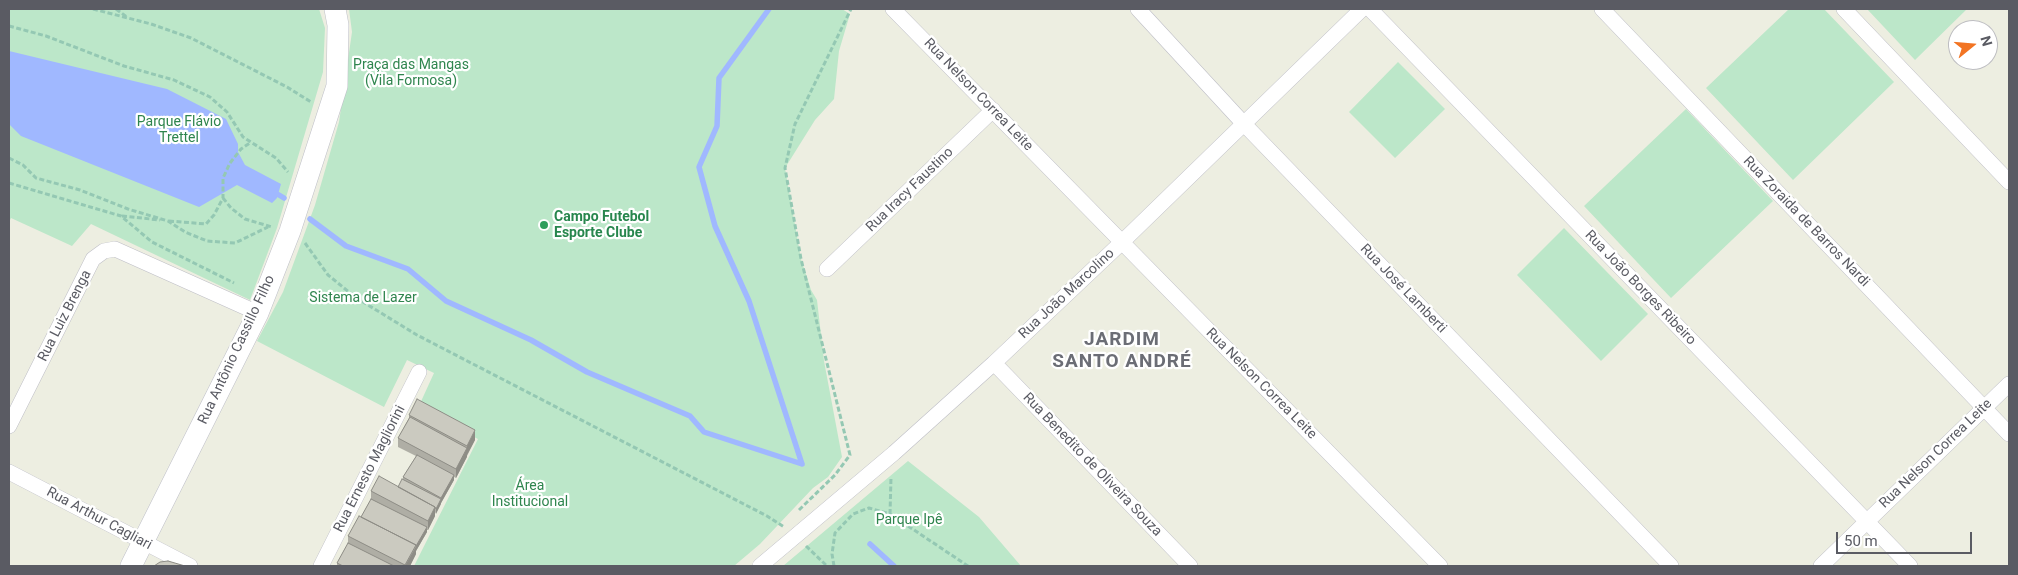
<!DOCTYPE html>
<meta charset="utf-8">
<style>
body{margin:0}
#map{position:relative;width:2018px;height:575px;overflow:hidden;background:#edeee1;font-family:Roboto,sans-serif}
canvas{display:block}
.frame{position:absolute;inset:0;border:10px solid #5a5b63;pointer-events:none}
.north{position:absolute;left:1948px;top:20px;width:50px;height:50px;box-sizing:border-box;background:#fff;border:1px solid #bdbdc1;border-radius:50%;rotate:73deg;font-size:14px;font-weight:700;line-height:20px;text-align:center;color:#5a5b63}
.north::after{content:'';display:block;margin:auto;width:18px;height:22px;background:#f27423;clip-path:polygon(50% 0,100% 100%,50% 72%,0 100%)}
.scale{position:absolute;left:1836px;top:532px;width:136px;height:22px;box-sizing:border-box;border:2px solid #5a5b63;border-top:0;padding-left:6px;font-size:15px;line-height:18px;white-space:nowrap;color:#5a5b63;-webkit-text-stroke:4px #fff;paint-order:stroke}
</style>
<div id="map">
<canvas width="2018" height="575"></canvas>
<div class="frame"></div>
<div class="north">N</div>
<div class="scale">50 m</div>
</div>
<script>
const context = document.querySelector('canvas').getContext('2d');
context.lineJoin = 'round';
function fill(path, color) { context.fillStyle = color; context.fill(path, 'evenodd'); }
const shape = rows => new Path2D(rows.map(r => 'M' + r).join(''));
function stroke(path, color, width, dash) { context.strokeStyle = color; context.lineWidth = width; context.lineCap = dash ? 'butt' : 'round'; context.setLineDash(dash || []); context.stroke(path); }
function write(font, color, halo, rows, align = 'center') {
  context.font = font + ' Roboto,sans-serif'; context.lineWidth = 4.5; context.setLineDash([]); context.textBaseline = 'middle'; context.strokeStyle = halo; context.fillStyle = color; for (const [text, x, y, turn = 0] of rows) {
    context.save(); context.translate(x, y); context.rotate((+turn || 0) * Math.PI / 180); context.textAlign = isNaN(turn) ? turn : align; if (halo) context.strokeText(text, 0, 0); context.fillText(text, 0, 0); context.restore();
  }
}
fill(shape([
 [9,9,319,9,325,28,323,72,277,228,250,300,91,224,72,246,11,218,9,222],
 [349,9,842,9,850,14,839,51,834,99,815,120,785,168,801,259,811,290,817,300,824,361,842,457,828,477,813,488,760,544,734,566,414,566,478,439,418,408,434,373,407,360,384,407,257,341,283,292,315,205,339,122,352,32],
 [1789,9,1824,9,1894,82,1793,180,1706,88],
 [1867,9,1967,9,1915,60],
 [1398,62,1445,109,1395,158,1349,112],
 [1686,109,1773,201,1671,298,1584,206],
 [1564,228,1648,314,1601,361,1517,275],
 [908,461,979,517,1021,566,783,566]
]), '#bce7c9');
fill(shape([
 [9,51,167,89,226,119,238,144,238,152,245,165,281,184,277,198,272,203,237,185,199,207,21,136,9,124]
]), '#a0b8ff');
stroke(shape([
 [769,9,719,78,717,126,699,167,715,226,749,301,802,464],
 [279,195,284,198],
 [310,219,346,246,408,269,446,301,531,340,587,372,690,416,704,432,802,464],
 [870,544,894,566]
]), '#a0b8ff', 5.5);
const street = shape([
 [893,9,1440,566],
 [1138,9,1244,124,1671,566],
 [1370,9,1910,566],
 [1602,9,2009,434],
 [1844,9,2009,182],
 [827,269,993,110],
 [994,363,1190,566],
 [9,426,93,259,104,251,115,249,258,313],
 [9,472,190,566],
 [321,566,419,372],
 [760,566,894,453,994,363,1121,243,1362,9],
 [1821,566,2009,384]
]);
const secondary = shape([
 [131,566,258,313,290,231,337,86,338,25,335,9]
]);
stroke(street, '#bebec6', 16);
stroke(secondary, '#bebfc8', 22);
stroke(shape([
 [93,9,151,24,191,38,287,87,311,102],
 [116,9,127,17],
 [9,26,46,36,124,66,174,80,210,97,227,112,243,137,276,158,288,172],
 [9,158,23,165,36,178,80,190,128,209,168,221,185,232,207,241,235,243,268,227],
 [9,183,121,216,152,242,234,283],
 [223,198,231,208,245,219,272,227],
 [122,216,160,220],
 [169,221,206,224,214,215,223,198,223,178,230,163,241,149,250,143],
 [305,243,328,275,355,297,417,335,767,516,784,527],
 [799,510,835,475,850,455,801,259,785,168,795,124,851,9],
 [890,514,891,477],
 [806,546,827,566],
 [834,566,832,554,835,533,853,514,869,508,890,514,968,566]
]), '#94c8b3', 3, [5, 2.5]);
stroke(street, '#fff', 15);
stroke(secondary, '#fff', 21);
fill(shape([
 [409,415,475,440,456,478,454,477,454,480,435,514,435,516,428,530,427,530,427,532,416,551,416,554,410,566,337,566,337,563,348,543,348,536,361,517,371,499,371,491,398,487,403,480,403,477,416,456,398,447,398,438,409,418]
]), '#afaea5');
fill(shape([
 [475,430,475,440,467,455,467,446],
 [467,448,467,457,456,478,456,469],
 [454,475,454,480,441,503,441,498],
 [441,499,441,504,436,514,436,509],
 [435,507,435,516,428,530,428,521],
 [427,527,427,532,416,551,416,554,410,566,405,566]
]), '#8e8d86');
const building = shape([
 [417,399,475,430,467,446,409,415,417,399],
 [410,417,467,448,456,469,398,438,410,417],
 [417,455,454,475,441,498,403,477,417,455],
 [379,476,435,507,428,521,371,491,379,476],
 [402,479,441,499,436,509,435,507,398,487,402,479],
 [371,499,427,527,416,546,416,545,361,517,371,499],
 [359,516,416,545,405,565,348,536,359,516],
 [348,543,394,566,343,566,337,563,348,543],
 [168,561,185,566,154,566,160,562,168,561]
]);
fill(building, '#cbcac0');
stroke(building, '#8e8d86', 1);
for (const [x, y, r, color] of [
 [544,225,5,"#2e9e5b"]
]) { const dot = new Path2D(); dot.arc(x, y, r, 0, 2 * Math.PI); context.fillStyle = color; context.fill(dot); stroke(dot, '#fff', 2); }
write('14px', '#2f854e', '#fff', [
 ["Praça das Mangas",411,65],
 ["(Vila Formosa)",411,81],
 ["Parque Flávio",179,122],
 ["Trettel",179,138],
 ["Sistema de Lazer",363,298],
 ["Área",530,486],
 ["Institucional",530,502],
 ["Parque Ipê",909,520]
]);
write('14px', '#5a5b63', '#fff', [
 ["Rua Nelson Correa Leite",978,95,46],
 ["Rua Iracy Faustino",910,190,-44],
 ["Rua Zoraida de Barros Nardi",1806,222,46],
 ["Rua João Borges Ribeiro",1640,288,46],
 ["Rua José Lamberti",1403,289,46],
 ["Rua João Marcolino",1067,294,-43],
 ["Rua Luiz Brenga",65,316,-63],
 ["Rua Antônio Cassillo Filho",237,350,-65],
 ["Rua Nelson Correa Leite",1261,384,45],
 ["Rua Nelson Correa Leite",1936,454,-44],
 ["Rua Benedito de Oliveira Souza",1092,465,46],
 ["Rua Ernesto Magliorini",370,469,-63],
 ["Rua Arthur Cagliari",99,519,28]
]);
write('bold 14px', '#27864d', '#fff', [
 ["Campo Futebol",554,217],
 ["Esporte Clube",554,233]
], 'left');
context.letterSpacing = '1px';
write('bold 19px', '#6b6d75', '#fff', [
 ["JARDIM",1122,340],
 ["SANTO ANDRÉ",1122,362]
]);
context.letterSpacing = '0px';
</script>
